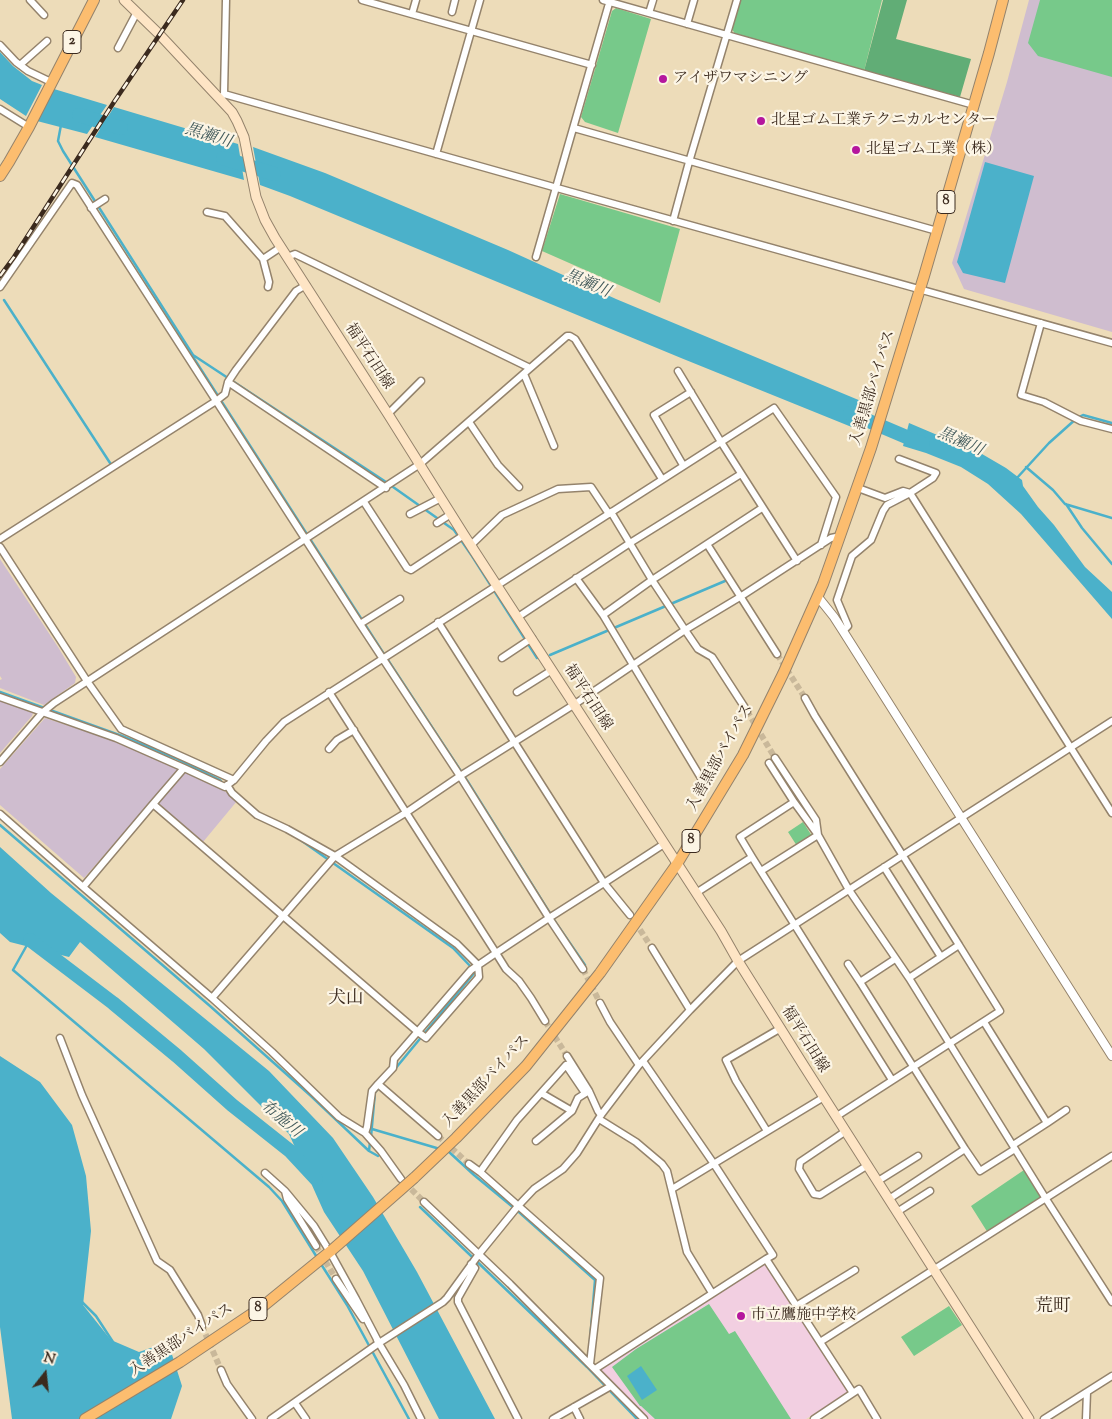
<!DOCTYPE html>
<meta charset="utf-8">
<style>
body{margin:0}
#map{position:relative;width:1112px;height:1419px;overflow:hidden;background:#eddcb9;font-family:"Sorts Mill Goudy",serif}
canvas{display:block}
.north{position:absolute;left:20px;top:1349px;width:50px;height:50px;-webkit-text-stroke:4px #fcf5e5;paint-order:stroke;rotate:16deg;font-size:14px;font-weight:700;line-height:20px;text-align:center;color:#3b2a1e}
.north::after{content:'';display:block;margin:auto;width:18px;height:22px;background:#3b2a1e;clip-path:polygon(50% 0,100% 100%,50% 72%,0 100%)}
</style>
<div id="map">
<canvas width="1112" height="1419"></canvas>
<div class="north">N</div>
</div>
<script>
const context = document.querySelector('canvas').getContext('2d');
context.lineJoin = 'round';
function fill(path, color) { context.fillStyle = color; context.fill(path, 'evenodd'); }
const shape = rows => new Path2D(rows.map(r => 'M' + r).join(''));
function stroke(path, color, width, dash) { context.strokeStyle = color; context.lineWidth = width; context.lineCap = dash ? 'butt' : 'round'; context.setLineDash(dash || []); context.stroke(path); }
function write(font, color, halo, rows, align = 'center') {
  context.font = font + ' "Sorts Mill Goudy","Noto Serif JP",serif'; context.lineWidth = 4.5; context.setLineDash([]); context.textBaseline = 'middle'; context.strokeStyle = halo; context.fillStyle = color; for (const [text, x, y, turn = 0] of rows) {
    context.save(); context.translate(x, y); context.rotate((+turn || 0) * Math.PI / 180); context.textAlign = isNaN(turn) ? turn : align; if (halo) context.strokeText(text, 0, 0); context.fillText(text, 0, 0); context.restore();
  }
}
fill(shape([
 [764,1263,850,1392,806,1419,647,1419,599,1370]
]), '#f2cfe1');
fill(shape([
 [1029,0,1112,0,1112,332,964,289,952,263,1007,82],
 [0,559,58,647,76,677,75,683,44,705,0,688,0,680,2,679,0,676],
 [0,700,33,713,32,716,0,753],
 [45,718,115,741,180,769,84,878,0,805,0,769],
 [187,770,217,785,237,801,203,842,157,803]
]), '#cfbdcf');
fill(shape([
 [741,0,882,0,864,71,735,34,732,29],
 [1040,0,1112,0,1112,77,1038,56,1028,43],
 [616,8,651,19,618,133,585,122,581,117,612,11],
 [560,194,680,229,660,303,542,251],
 [803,822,812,836,797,846,788,832],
 [1024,1170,1042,1198,988,1233,971,1206],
 [709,1304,729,1334,735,1331,791,1419,655,1419,641,1406,640,1406,612,1367,636,1349],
 [949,1306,962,1325,914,1356,901,1337]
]), '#77c98a');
fill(shape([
 [883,0,907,0,896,39,971,59,960,97,864,71]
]), '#61ad76');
fill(shape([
 [0,52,13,66,32,81,42,85,26,116,0,99],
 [54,89,107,105,87,134,37,121],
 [114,107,238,144,244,180,95,137],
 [253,147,325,173,508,250,616,299,873,406,864,432,681,358,290,196,260,185],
 [985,162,1034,176,1005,283,963,273,957,262],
 [909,423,982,454,1006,468,1022,480,1023,486,1038,507,1054,525,1085,567,1112,592,1112,619,1021,514,988,484,961,467,926,453,903,446],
 [0,847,51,893,269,1071,333,1138,373,1197,417,1272,495,1419,439,1419,363,1271,324,1212,289,1134,204,1049,80,942,69,957,10,942,0,933],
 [0,1056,40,1082,72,1125,86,1176,91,1231,83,1305,111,1340,139,1352,168,1342,182,1386,171,1419,12,1419,0,1327],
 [641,1366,657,1390,642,1400,627,1376]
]), '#4bb1ca');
stroke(shape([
 [61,125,58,141,63,151,193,355,386,482,454,530,472,556,537,658],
 [4,300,112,466],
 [193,357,382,651,468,782,556,923,585,965],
 [1026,467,1053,490,1065,504,1112,518],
 [1016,479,1049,443,1077,418,1083,415,1112,423],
 [1066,504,1082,528,1112,564],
 [550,655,725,581],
 [0,692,122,736,175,758,220,780,224,785],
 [0,825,210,1006,311,1096,369,1151,378,1156],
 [302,841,453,948,472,968],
 [27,945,13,970,269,1187,282,1201,318,1259],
 [395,1069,475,972],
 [372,1129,440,1149],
 [371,1137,375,1092,380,1087],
 [369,1151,370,1142],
 [448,1151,474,1175,520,1213,595,1280,590,1341],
 [420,1207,587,1367,637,1419],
 [321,1264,347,1305,409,1419],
 [81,1301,96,1316,113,1342]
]), '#4bb1ca', 2.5);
stroke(shape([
 [79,115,121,128],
 [223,158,274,174],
 [850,413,923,444],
 [30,940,113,1003,177,1056,232,1105,290,1151,316,1179]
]), '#4bb1ca', 14);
stroke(shape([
 [777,654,805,698],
 [747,711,775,758],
 [635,922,652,948],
 [583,969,600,1003],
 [545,1021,567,1056],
 [438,1136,469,1164],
 [405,1183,424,1202],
 [316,1246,336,1279],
 [202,1326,221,1370]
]), '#c9b89a', 6, [6, 3]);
const minor = shape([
 [30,0,44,15],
 [362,0,592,65],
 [603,0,974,105],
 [452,12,455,0],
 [649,13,653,0],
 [412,14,416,0],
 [687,24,694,0],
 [0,45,16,62,28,71,51,82],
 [118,48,137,12],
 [20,65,47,41],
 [224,94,226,0],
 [220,98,224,94,557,188,1112,343],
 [0,109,29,127],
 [574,128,937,231],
 [436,154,480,0],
 [91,208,105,199],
 [207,212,225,216,263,259,281,247],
 [673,221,689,162,737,0],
 [287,257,295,254,530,368],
 [536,257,610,0],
 [263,259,269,282,268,287],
 [0,287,72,183,77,185,360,624,460,776,549,918,496,953,506,969,519,981,531,998,545,1021],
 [1041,323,1021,395,1044,402,1081,421,1112,429],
 [678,371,721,442,797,561],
 [524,374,554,446],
 [228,382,236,370,296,291,306,285],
 [388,414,421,381],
 [469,422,498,465,519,487],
 [899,459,936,473,933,478,910,493,1112,813],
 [683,465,654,415,691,392],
 [364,502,407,568,411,570,464,535],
 [611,512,652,580,762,508],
 [410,514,441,498],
 [437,523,451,514],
 [0,539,216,401,225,394,228,382,386,488],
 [707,544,777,654],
 [471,545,502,515,558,489,591,487,609,514],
 [0,547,87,681,121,729,234,780],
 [576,578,603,615,701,778],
 [603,615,652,580,685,630,698,649,712,657,747,711],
 [518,617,630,543,741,474],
 [438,622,604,883,549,918,583,969],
 [360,624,400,599],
 [843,631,848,626,837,600,852,556,871,540,883,511,887,505,910,493,903,491,885,498,858,488],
 [502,658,532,638],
 [329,692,496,953,471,970,394,1059,393,1068,378,1084,438,1136],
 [517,692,552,670],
 [0,697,116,738,184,768,225,787,234,780,266,741,284,722,774,408,836,497,821,545],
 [805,698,815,716,959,945],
 [329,749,337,740,354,730],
 [775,758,816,820,818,835,849,890,909,978,1046,1199,1112,1302],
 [0,762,43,712,54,703,420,464,567,336,570,336,575,339,662,479],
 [769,763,794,802],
 [184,768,153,804,418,1032,426,1038,479,977,478,965,457,944,335,856,287,829,257,815,232,793,227,785],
 [0,814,83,887,153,804],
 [884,867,941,957],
 [761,871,818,835,794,802,740,837,752,857,892,1080],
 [83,887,212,998],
 [696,893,752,857],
 [630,915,604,883,664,844],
 [652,948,690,1010],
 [895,959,860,982,965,1149,980,1171,1015,1149],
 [848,964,860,982],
 [600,1003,610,1022,639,1065],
 [984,1022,1047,1123,1013,1145],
 [60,1038,82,1095,157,1261,170,1270,198,1315,202,1326],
 [567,1056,589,1091,598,1111,601,1115],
 [643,1061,714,1164,773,1255,766,1259,853,1393],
 [541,1093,572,1111],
 [585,1093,566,1065,517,1120,480,1172,600,1278,590,1364],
 [837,1116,1000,1011,959,945,909,978],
 [599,1119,636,1142,662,1164,667,1171,687,1252,712,1293],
 [1047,1123,1066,1110],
 [767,1131,736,1081,726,1060,781,1028],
 [846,1131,800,1162,799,1169,814,1194,820,1195,868,1165],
 [365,1133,367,1127,372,1091,378,1084],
 [536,1141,547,1132,572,1111,578,1098,589,1091],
 [469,1164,480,1172],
 [265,1173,285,1191,287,1199,316,1246],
 [401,1179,381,1151,365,1133,339,1117,272,1052,212,998,335,856,407,812,460,776,575,704,685,630,740,597,831,538,841,536],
 [878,1181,918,1156],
 [672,1189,824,1097],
 [889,1199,965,1149],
 [424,1202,510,1284,644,1419],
 [897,1212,930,1191],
 [471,1264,475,1268,458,1298,458,1302,518,1419],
 [336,1279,363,1319],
 [796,1306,855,1270],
 [377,1340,404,1385,421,1419],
 [820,1342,1112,1156],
 [379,1343,443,1302,447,1298,479,1254,518,1206,534,1189,563,1169,577,1153,601,1115,639,1065,690,1010,738,961,1112,721],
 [595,1369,766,1259],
 [221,1370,227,1384,252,1419],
 [295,1403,306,1419],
 [574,1407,580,1419],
 [271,1419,379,1343,356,1299,330,1252,314,1226,285,1191],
 [553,1419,611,1386],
 [814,1419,859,1389,877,1419],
 [1044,1419,1112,1376],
 [1086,1419,1087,1392]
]);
const tertiary = shape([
 [818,597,834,617,843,631,1112,1056]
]);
const secondary = shape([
 [124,0,159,34,232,112,237,121,244,137,256,197,265,220,275,238,388,414,464,535,721,931,738,961,804,1066,1029,1419]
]);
const primary = shape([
 [0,176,9,162,29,127,94,0]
]);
const trunk = shape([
 [414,1178,456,1138,526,1066,600,973,677,864,743,755,783,674,823,584,871,448,924,276,989,53,1003,0],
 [85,1419,180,1362,262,1307,332,1250]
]);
stroke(minor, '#94836c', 9);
stroke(tertiary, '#94836c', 10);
stroke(secondary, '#94836c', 11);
stroke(primary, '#94836c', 12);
stroke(trunk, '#94836c', 12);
stroke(minor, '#fff', 6);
stroke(tertiary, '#fff', 8);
stroke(secondary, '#fee5c5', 9);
stroke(primary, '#fcbd6f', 10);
stroke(trunk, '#fcbd6f', 10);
const rail = shape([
 [0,276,14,257,114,102,183,0]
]);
stroke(rail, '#3b2a1e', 4.5);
stroke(rail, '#fcf5e5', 2.5, [8]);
const trunkBridge = shape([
 [332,1250,414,1178]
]);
stroke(trunkBridge, '#94836c', 12, []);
stroke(trunkBridge, '#fcbd6f', 10);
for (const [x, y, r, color] of [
 [663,79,5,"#b5179e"],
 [761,121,5,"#b5179e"],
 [856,150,5,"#b5179e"],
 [741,1316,5,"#b5179e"]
]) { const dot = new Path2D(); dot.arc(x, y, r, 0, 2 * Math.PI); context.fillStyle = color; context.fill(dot); stroke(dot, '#fcf5e5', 2); }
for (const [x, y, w] of [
 [72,42,18],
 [946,202,18],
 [691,841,18],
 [258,1309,18]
]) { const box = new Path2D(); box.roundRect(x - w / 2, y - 11.5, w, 23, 4); context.fillStyle = '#fcf5e5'; context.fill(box); stroke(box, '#3b2a1e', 1); }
write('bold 14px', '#3b2a1e', null, [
 ["2",72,42],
 ["8",946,202],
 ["8",691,841],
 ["8",258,1309]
]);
write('15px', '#3b2a1e', '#fcf5e5', [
 ["アイザワマシニング",673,79],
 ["北星ゴム工業テクニカルセンター",771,121],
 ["北星ゴム工業（株）",866,150],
 ["市立鷹施中学校",751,1316]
], 'left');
write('15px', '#3b2a1e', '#fcf5e5', [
 ["福平石田線",368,357,57],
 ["入善黒部バイパス",874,388,-73],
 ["福平石田線",587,698,57],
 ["入善黒部バイパス",721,758,-61],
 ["福平石田線",804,1040,58],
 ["入善黒部バイパス",487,1082,-47],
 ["入善黒部バイパス",182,1341,-33]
]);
write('italic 16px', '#41595a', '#fcf5e5', [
 ["黒瀬川",208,137,17],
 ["黒瀬川",587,285,23],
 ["黒瀬川",960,443,24],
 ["布施川",280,1120,40]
]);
write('18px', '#3b2a1e', '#fcf5e5', [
 ["犬山",346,1000],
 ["荒町",1053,1308]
]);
</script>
